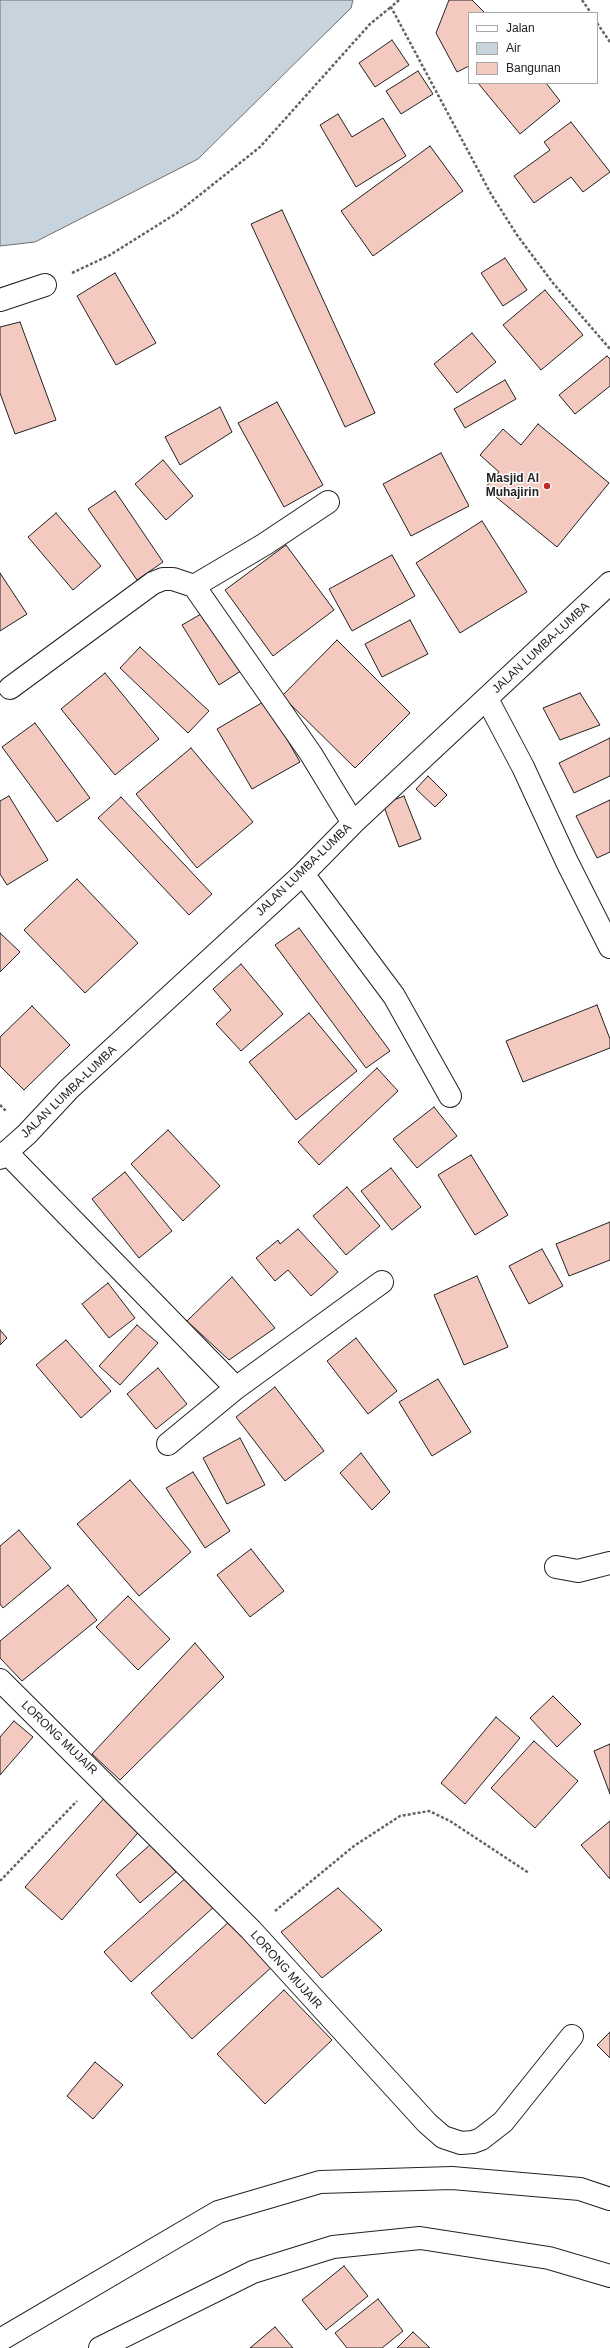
<!DOCTYPE html>
<style>
body{margin:0}
#map{position:relative;width:610px;height:2348px;overflow:hidden;background:#fff;font-family:Helvetica,sans-serif}
canvas{display:block}
.legend{position:absolute;left:468px;top:12px;width:130px;height:72px;box-sizing:border-box;background:#fff;border:1px solid #a7a7a7;margin:0;padding:5px 7px;list-style:none;font-size:12px;color:#222}
.legend li{display:flex;align-items:center;gap:8px;height:20px}
.legend b{width:20px;border:1px solid #a7a7a7}
</style>
<div id="map">
<canvas width="610" height="2348"></canvas>
<ul class="legend">
<li><b style="height:5px;background:#fff"></b>Jalan</li>
<li><b style="height:11px;background:#c7d3dd"></b>Air</li>
<li><b style="height:11px;background:#f3c9c0"></b>Bangunan</li>
</ul>
</div>
<script>
const context = document.querySelector('canvas').getContext('2d');
context.lineJoin = 'round';
function fill(path, color) { context.fillStyle = color; context.fill(path, 'evenodd'); }
const shape = rows => new Path2D(rows.map(r => 'M' + r).join(''));
function stroke(path, color, width, dash) { context.strokeStyle = color; context.lineWidth = width; context.lineCap = dash ? 'butt' : 'round'; context.setLineDash(dash || []); context.stroke(path); }
function write(font, color, halo, rows, align = 'center') {
  context.font = font + ' Helvetica,sans-serif'; context.lineWidth = 3; context.setLineDash([]); context.textBaseline = 'middle'; context.strokeStyle = halo; context.fillStyle = color; for (const [text, x, y, turn = 0] of rows) {
    context.save(); context.translate(x, y); context.rotate((+turn || 0) * Math.PI / 180); context.textAlign = isNaN(turn) ? turn : align; if (halo) context.strokeText(text, 0, 0); context.fillText(text, 0, 0); context.restore();
  }
}
const water = shape([
 [0,0,353,0,351,8,198,159,35,242,0,246,0,0]
]);
fill(water, '#c7d3dd');
stroke(water, '#6f6f6f', 1);
const building = shape([
 [449,0,472,0,485,13,469,13,469,66,457,72,436,33,449,0],
 [392,40,409,65,375,87,359,63,392,40],
 [418,71,433,94,401,114,386,91,418,71],
 [478,83,546,83,560,101,520,134,478,83],
 [338,114,352,137,383,118,406,156,356,187,320,125,338,114],
 [571,122,610,172,583,192,571,177,534,203,514,176,550,150,544,142,571,122],
 [430,146,463,191,373,256,341,211,430,146],
 [282,210,375,413,345,427,251,224,282,210],
 [505,258,527,290,503,306,481,273,505,258],
 [115,273,156,343,116,365,77,296,115,273],
 [545,290,583,335,541,370,503,325,545,290],
 [20,322,56,420,15,434,0,393,0,327,20,322],
 [472,333,496,362,457,393,434,364,472,333],
 [607,356,610,359,610,386,575,414,559,395,607,356],
 [505,380,516,399,465,428,454,409,505,380],
 [277,402,323,485,284,507,238,423,277,402],
 [220,407,232,432,180,465,165,437,220,407],
 [538,424,609,483,557,547,485,488,499,472,480,455,503,429,521,445,538,424],
 [441,453,469,506,411,536,383,484,441,453],
 [163,460,193,496,166,520,135,484,163,460],
 [115,491,163,562,137,580,88,509,115,491],
 [56,513,101,566,73,590,28,537,56,513],
 [482,521,527,592,460,633,416,563,482,521],
 [286,545,334,610,273,656,225,590,286,545],
 [392,555,415,596,352,631,329,589,392,555],
 [0,573,27,614,0,631,0,573],
 [208,610,244,669,219,685,182,625,208,610],
 [410,620,428,654,382,677,365,644,410,620],
 [337,640,410,713,355,768,282,696,337,640],
 [140,647,209,711,188,733,120,668,140,647],
 [105,673,159,739,115,775,61,709,105,673],
 [580,693,600,725,560,740,543,708,580,693],
 [265,701,300,762,252,789,217,729,265,701],
 [35,723,90,798,57,822,2,747,35,723],
 [610,738,610,776,574,793,559,763,610,738],
 [191,748,253,822,197,868,136,794,191,748],
 [428,776,447,795,435,807,416,789,428,776],
 [9,796,48,860,7,885,0,874,0,801,9,796],
 [404,796,421,839,399,847,383,804,404,796],
 [121,797,212,894,189,915,98,818,121,797],
 [610,800,610,852,597,858,576,816,610,800],
 [77,879,138,943,85,993,24,930,77,879],
 [299,928,390,1051,366,1068,275,945,299,928],
 [0,933,20,952,0,972,0,933],
 [241,964,283,1014,241,1051,216,1024,231,1010,213,989,241,964],
 [597,1005,610,1039,610,1048,523,1082,506,1041,597,1005],
 [32,1006,70,1045,24,1090,0,1066,0,1037,32,1006],
 [309,1013,357,1071,296,1120,249,1062,309,1013],
 [377,1068,398,1091,319,1165,298,1142,377,1068],
 [434,1107,457,1136,417,1168,393,1139,434,1107],
 [168,1130,220,1186,183,1221,131,1164,168,1130],
 [471,1155,508,1215,475,1235,438,1175,471,1155],
 [391,1168,421,1207,392,1230,361,1191,391,1168],
 [125,1172,172,1231,139,1258,92,1199,125,1172],
 [347,1187,380,1226,346,1255,313,1216,347,1187],
 [610,1222,610,1260,569,1276,556,1244,610,1222],
 [298,1229,338,1272,311,1296,288,1270,275,1281,256,1258,278,1240,280,1244,298,1229],
 [542,1249,563,1286,529,1304,509,1266,542,1249],
 [477,1276,508,1347,464,1365,434,1295,477,1276],
 [232,1277,275,1328,229,1360,187,1321,232,1277],
 [108,1283,135,1318,109,1338,82,1304,108,1283],
 [137,1325,158,1343,120,1385,99,1366,137,1325],
 [0,1330,7,1338,0,1345,0,1330],
 [356,1338,397,1391,368,1414,327,1361,356,1338],
 [66,1340,111,1391,81,1418,36,1365,66,1340],
 [158,1368,187,1404,156,1429,127,1394,158,1368],
 [438,1379,471,1432,432,1456,399,1402,438,1379],
 [275,1387,324,1451,285,1481,236,1417,275,1387],
 [240,1438,265,1485,227,1504,203,1458,240,1438],
 [361,1453,390,1492,372,1510,340,1473,361,1453],
 [193,1472,230,1531,205,1548,166,1488,193,1472],
 [130,1480,191,1552,139,1596,77,1524,130,1480],
 [19,1530,51,1568,3,1608,0,1604,0,1546,19,1530],
 [251,1549,284,1591,250,1617,217,1575,251,1549],
 [68,1585,97,1620,22,1681,0,1658,0,1641,68,1585],
 [128,1596,170,1639,138,1670,96,1627,128,1596],
 [195,1643,224,1677,120,1780,92,1754,195,1643],
 [553,1696,581,1724,557,1747,530,1718,553,1696],
 [496,1717,520,1738,465,1804,441,1783,496,1717],
 [14,1721,33,1737,0,1775,0,1737,14,1721],
 [534,1741,578,1781,535,1828,491,1788,534,1741],
 [610,1744,610,1794,594,1751,610,1744],
 [107,1795,143,1827,62,1920,25,1887,107,1795],
 [610,1821,610,1879,581,1845,610,1821],
 [151,1844,176,1872,140,1903,116,1875,151,1844],
 [189,1875,216,1905,131,1982,104,1952,189,1875],
 [338,1888,382,1930,322,1978,281,1932,338,1888],
 [231,1920,273,1966,192,2039,151,1993,231,1920],
 [284,1990,332,2040,265,2104,217,2054,284,1990],
 [610,2032,610,2058,597,2045,610,2032],
 [95,2062,123,2085,93,2119,67,2096,95,2062],
 [344,2266,368,2296,326,2330,302,2300,344,2266],
 [378,2299,403,2331,382,2348,347,2348,335,2333,378,2299],
 [275,2327,293,2348,250,2348,275,2327],
 [413,2332,430,2348,397,2348,413,2332]
]);
fill(building, '#f3c9c0');
stroke(building, '#222', 1);
const minor = shape([
 [0,300,45,285],
 [328,502,265,544,194,586,311,754,353,823],
 [10,688,153,583,163,579,173,579,194,586],
 [487,699,523,767,567,862,610,947],
 [303,874,394,996,450,1096],
 [6,1152,236,1388,382,1282],
 [0,1158,27,1134,69,1089,303,874,353,823,610,583],
 [168,1444,236,1388],
 [556,1567,578,1571,610,1563],
 [0,1680,251,1930,427,2123,443,2137,461,2143,473,2142,481,2139,503,2122,572,2036],
 [0,2340,218,2212,320,2182,452,2178,580,2189,610,2199],
 [100,2348,253,2272,333,2247,420,2238,549,2258,610,2276]
]);
stroke(minor, '#222', 24);
stroke(shape([
 [399,0,391,7,491,194,517,235,553,283,610,349],
 [582,0,591,13],
 [597,23,610,42],
 [72,273,110,255,177,213,260,147,370,24,391,7],
 [0,1105,7,1112],
 [0,1881,77,1801],
 [275,1911,354,1846,400,1816,429,1811,450,1821,529,1873]
]), '#646464', 2.5, [3, 2]);
stroke(minor, '#fff', 22);
for (const [x, y, r, color] of [
 [547,486,4,"#c62828"]
]) { const dot = new Path2D(); dot.arc(x, y, r, 0, 2 * Math.PI); context.fillStyle = color; context.fill(dot); stroke(dot, '#fff', 1.5); }
write('bold 12px', '#222', '#fff', [
 ["Masjid Al",539,479],
 ["Muhajirin",539,493]
], 'right');
write('12px', '#222', '#fff', [
 ["JALAN LUMBA-LUMBA",541,648,-43],
 ["JALAN LUMBA-LUMBA",304,870,-44],
 ["JALAN LUMBA-LUMBA",69,1092,-44],
 ["LORONG MUJAIR",59,1738,44],
 ["LORONG MUJAIR",286,1970,48]
]);
</script>
